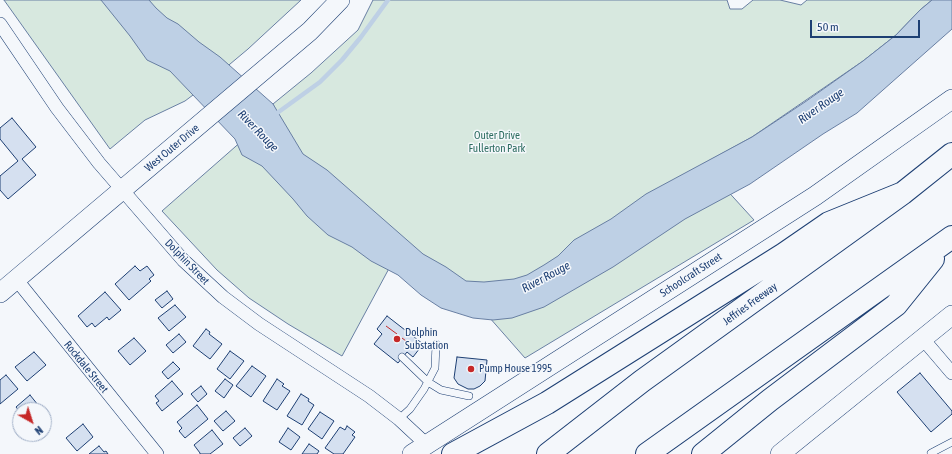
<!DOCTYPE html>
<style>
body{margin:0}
#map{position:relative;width:952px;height:454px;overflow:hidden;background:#f4f7fb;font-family:"Asap Condensed",sans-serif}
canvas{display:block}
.north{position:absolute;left:12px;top:402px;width:40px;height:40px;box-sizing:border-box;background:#f4f7fb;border:1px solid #9eadc5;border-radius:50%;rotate:141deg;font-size:11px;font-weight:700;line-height:16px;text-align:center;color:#1d3f73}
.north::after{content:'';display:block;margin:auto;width:14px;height:18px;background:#c62828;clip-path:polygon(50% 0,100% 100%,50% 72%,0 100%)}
.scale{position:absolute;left:810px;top:20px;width:110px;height:18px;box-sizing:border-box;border:2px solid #1d3f73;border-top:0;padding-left:5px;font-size:12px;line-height:14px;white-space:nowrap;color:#1d3f73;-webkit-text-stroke:3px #f4f7fb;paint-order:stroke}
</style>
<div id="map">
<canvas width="952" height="454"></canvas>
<div class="north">N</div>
<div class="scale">50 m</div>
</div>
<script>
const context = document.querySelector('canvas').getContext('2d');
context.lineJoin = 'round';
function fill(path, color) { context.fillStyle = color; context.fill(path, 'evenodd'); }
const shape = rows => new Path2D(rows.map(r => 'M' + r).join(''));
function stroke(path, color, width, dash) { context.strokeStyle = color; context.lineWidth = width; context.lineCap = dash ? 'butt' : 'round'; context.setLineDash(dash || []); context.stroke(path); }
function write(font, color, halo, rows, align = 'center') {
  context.font = font + ' "Asap Condensed",sans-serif'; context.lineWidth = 3; context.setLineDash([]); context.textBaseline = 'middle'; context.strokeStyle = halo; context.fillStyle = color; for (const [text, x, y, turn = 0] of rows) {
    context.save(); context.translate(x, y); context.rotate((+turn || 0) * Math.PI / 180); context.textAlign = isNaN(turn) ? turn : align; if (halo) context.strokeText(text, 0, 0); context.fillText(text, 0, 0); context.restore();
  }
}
const green = shape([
 [4,0,301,0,248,49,193,95,185,101,145,120,110,149,4,0],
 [373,0,727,0,730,9,742,9,753,0,780,0,801,5,807,0,932,0,920,10,896,35,863,61,752,137,703,164,754,220,525,358,467,292,400,248,342,356,288,324,249,298,217,270,162,211,276,111,273,104,311,73,358,30,373,0]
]);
fill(green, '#d7e8df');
stroke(green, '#687fa3', 1);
const water = shape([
 [101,0,149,0,156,8,167,18,178,24,199,42,220,57,273,104,303,154,327,170,423,254,446,267,466,281,484,282,514,279,527,275,544,265,558,256,574,240,611,219,646,194,752,137,805,102,863,61,896,35,920,10,932,0,952,0,952,29,857,113,823,134,750,184,685,219,613,267,544,307,512,318,493,320,473,318,441,308,421,295,398,275,371,261,352,247,328,235,307,216,293,199,262,166,242,155,235,139,170,71,147,60,130,36,101,0]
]);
fill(water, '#bed0e5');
stroke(water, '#687fa3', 1);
stroke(shape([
 [273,116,320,82,342,60,361,37,388,0]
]), '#bed0e5', 4.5);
const building = shape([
 [12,118,36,147,22,159,36,175,8,199,0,190,0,176,18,161,0,139,0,128,12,118],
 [135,266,140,271,147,266,154,275,149,279,151,281,129,300,115,284,135,266],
 [167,291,173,299,162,308,155,300,167,291],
 [105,292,121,310,109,320,107,317,95,327,92,323,87,327,78,316,105,292],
 [175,305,186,317,169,331,158,318,175,305],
 [387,316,423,344,413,357,407,352,398,363,374,344,382,334,377,329,387,316],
 [206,329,210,332,209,334,222,344,210,359,193,346,206,329],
 [179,334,186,342,173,353,166,345,179,334],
 [134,338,146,351,130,365,118,351,134,338],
 [230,351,244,361,230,379,217,369,230,351],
 [34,352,46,365,27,381,15,367,34,352],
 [457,357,487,360,485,381,480,386,474,389,468,389,458,384,454,378,457,357],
 [173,362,180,369,168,379,162,372,173,362],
 [252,366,266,376,251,397,236,386,252,366],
 [920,373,952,411,952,414,931,432,897,392,920,373],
 [6,375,18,389,0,404,0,380,6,375],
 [225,379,233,385,224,398,215,391,225,379],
 [277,379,284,384,282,386,290,391,277,410,263,401,277,379],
 [172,381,183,394,162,411,156,403,159,401,155,396,172,381],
 [201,386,207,394,198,402,191,394,201,386],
 [301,394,309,399,308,401,314,405,302,425,287,416,301,394],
 [30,395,42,410,20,410,20,412,16,407,30,395],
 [197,405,208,419,185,438,179,431,182,428,177,422,197,405],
 [226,411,235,421,223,431,214,421,226,411],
 [320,412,334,421,322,439,308,429,320,412],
 [83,424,93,437,77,451,66,438,83,424],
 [347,426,355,432,352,435,355,437,343,454,334,454,325,448,340,427,345,430,347,426],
 [245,428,252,436,240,446,233,438,245,428],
 [288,428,300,437,291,450,279,442,288,428],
 [212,430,223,444,210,454,200,454,200,453,194,445,212,430],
 [309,444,319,451,317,454,302,454,309,444],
 [99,446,104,452,106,451,108,454,89,454,99,446]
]);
fill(building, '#d5e0f0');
stroke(building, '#1d3f73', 1);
const lane = shape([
 [402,357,428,382,441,390,469,396],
 [399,419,410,409,424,389,435,368,436,344],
 [931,453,952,442]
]);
const street = shape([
 [0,24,57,108,99,163,183,260,223,297,259,324,369,396,399,419,427,445],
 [16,279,157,454],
 [923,339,952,373]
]);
const secondary = shape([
 [0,293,310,31,340,0],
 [412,454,815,196,952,99],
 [780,454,952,315]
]);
const highway = shape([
 [453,454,547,403,784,254,829,223,903,193],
 [548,454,642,381,903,193,952,154],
 [647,454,952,237],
 [703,454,770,400,896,305,933,259]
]);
stroke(lane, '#1d3f73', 8);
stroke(street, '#1d3f73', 14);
stroke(secondary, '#1d3f73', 20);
stroke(highway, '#1d3f73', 24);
stroke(lane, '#f4f7fb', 7);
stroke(street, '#f4f7fb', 13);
stroke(secondary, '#f4f7fb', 19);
stroke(highway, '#f4f7fb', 22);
stroke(shape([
 [386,326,397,334],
 [402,338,414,347]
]), '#c62828', 1, [14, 3, 2, 3]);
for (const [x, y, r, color] of [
 [397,339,4,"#c62828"],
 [471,369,4,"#c62828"]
]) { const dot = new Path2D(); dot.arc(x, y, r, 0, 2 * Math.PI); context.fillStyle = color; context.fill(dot); stroke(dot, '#f4f7fb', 1.5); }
write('11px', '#2c6c60', '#f4f7fb', [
 ["Outer Drive",497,136],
 ["Fullerton Park",497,149]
]);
write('11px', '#1d3f73', '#f4f7fb', [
 ["West Outer Drive",172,148,-40],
 ["Dolphin Street",187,262,46],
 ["Schoolcraft Street",691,275,-33],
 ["Jeffries Freeway",750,304,-36],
 ["Rockdale Street",86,367,51]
]);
write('11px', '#1d3f73', '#f4f7fb', [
 ["Dolphin",405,333],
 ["Substation",405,346],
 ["Pump House 1995",479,369]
], 'left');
write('italic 12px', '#1d3f73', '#f4f7fb', [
 ["River Rouge",821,106,-35],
 ["River Rouge",258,131,46],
 ["River Rouge",546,277,-28]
]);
</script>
